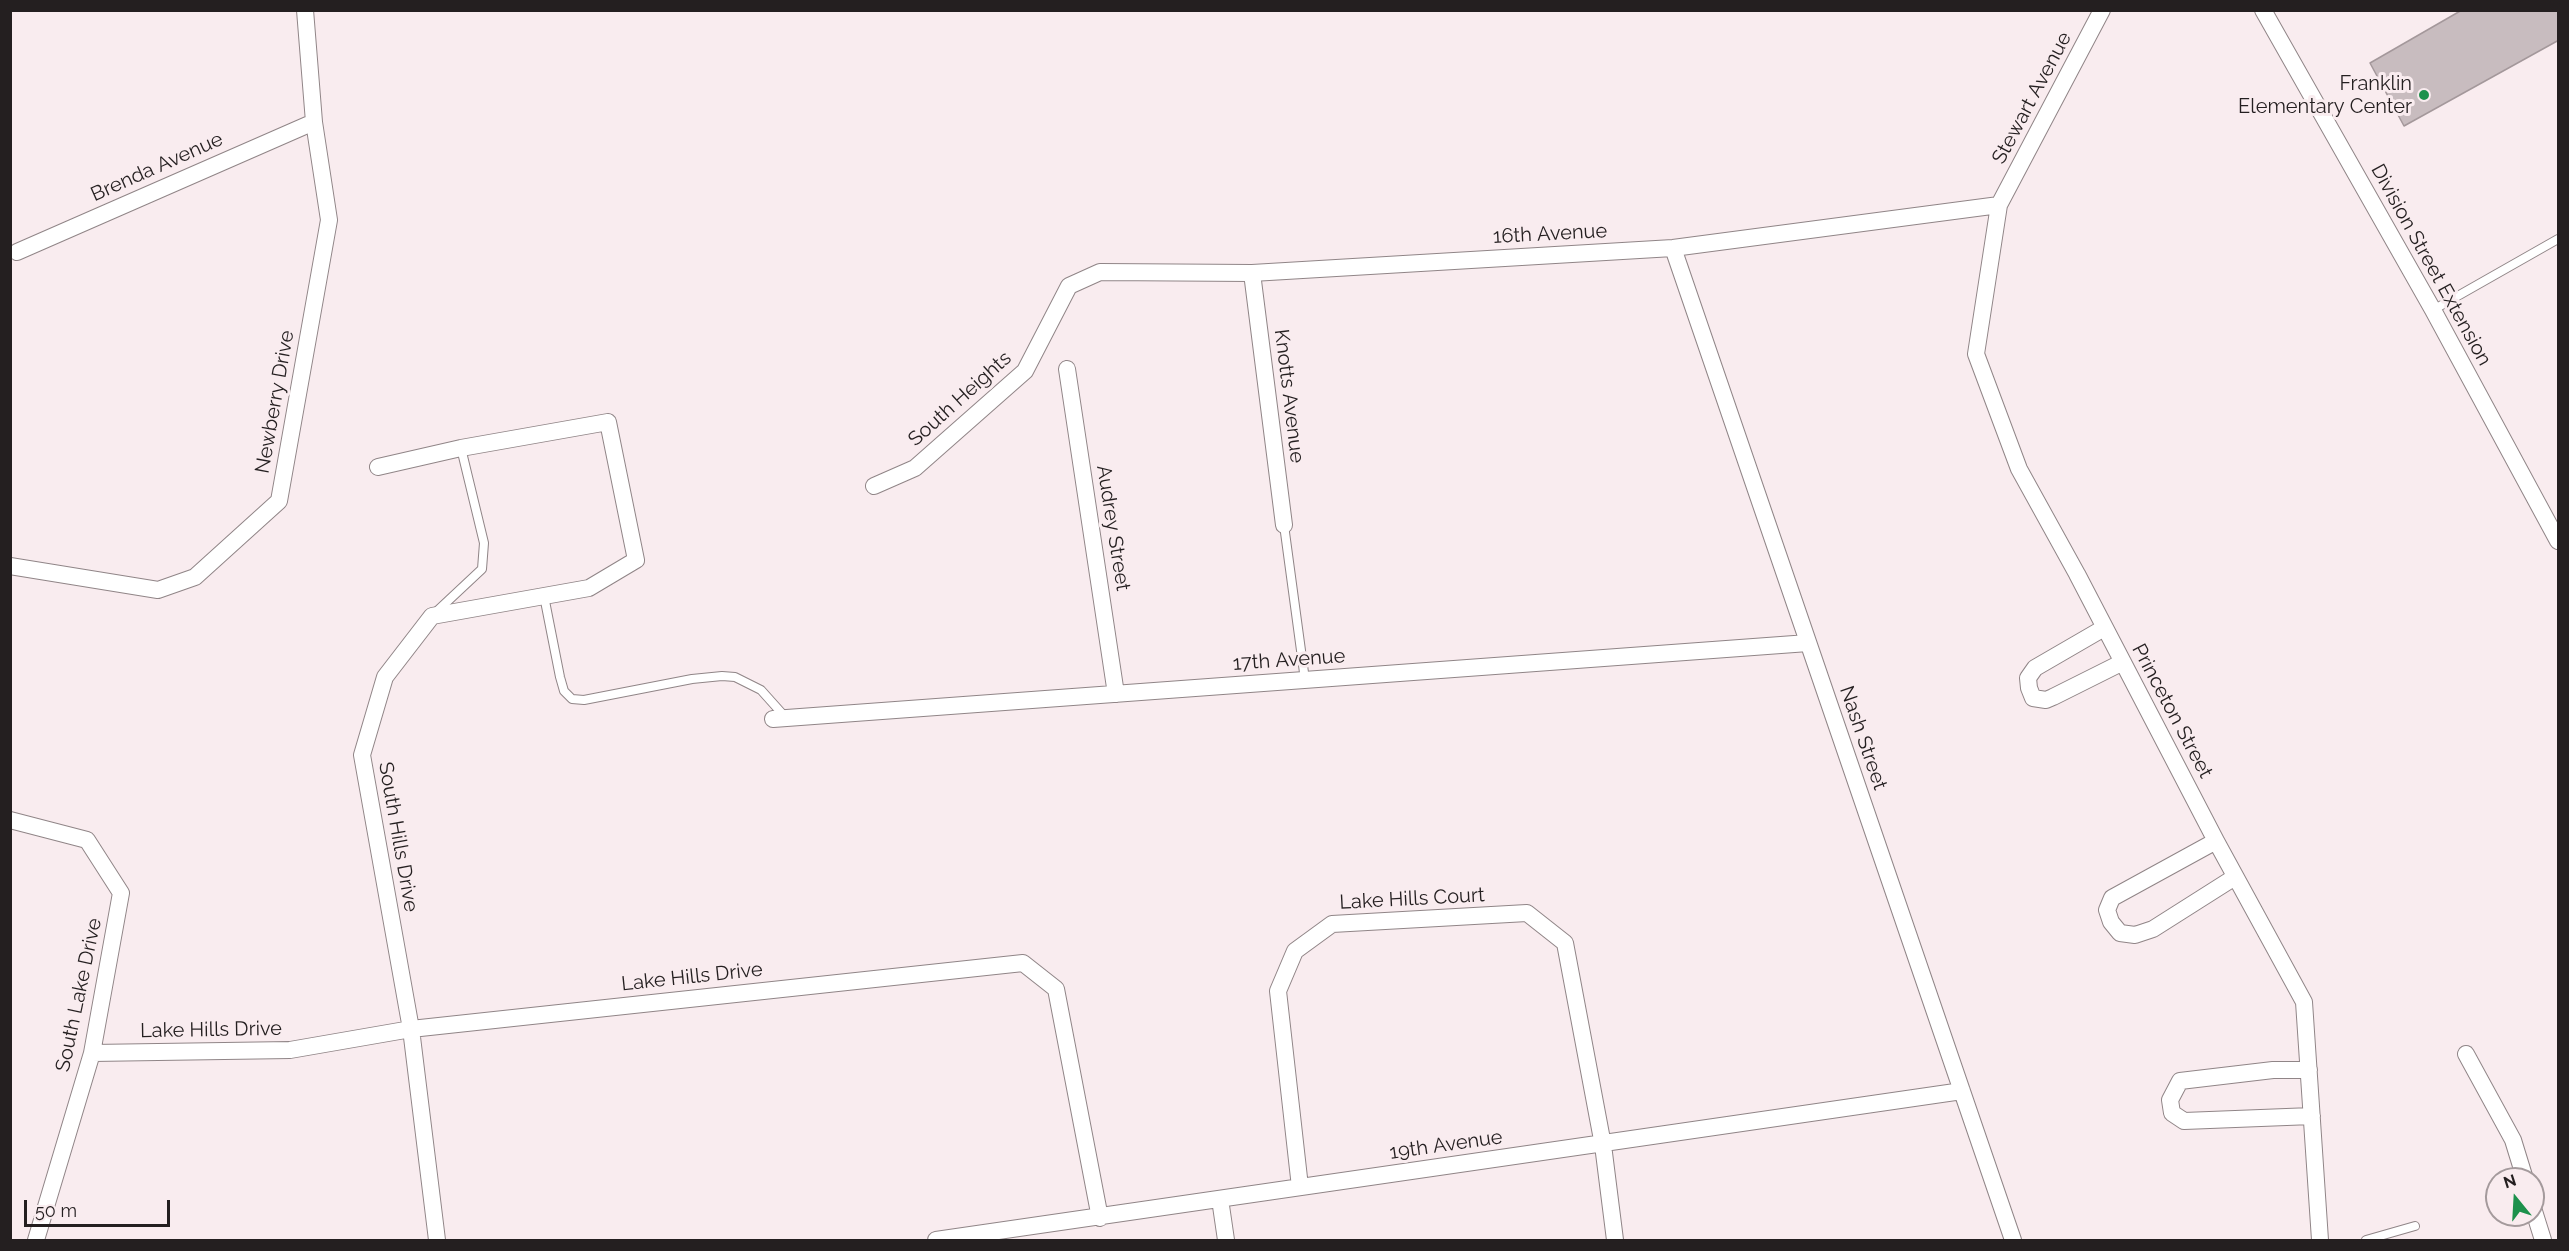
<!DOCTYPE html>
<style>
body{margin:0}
#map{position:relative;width:2569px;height:1251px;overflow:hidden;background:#f9ecef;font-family:Raleway,sans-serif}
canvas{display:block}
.frame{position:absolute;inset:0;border:12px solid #241f20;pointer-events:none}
.north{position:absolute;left:2485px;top:1167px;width:60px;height:60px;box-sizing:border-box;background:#f9ecef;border:2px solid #a49a9c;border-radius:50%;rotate:342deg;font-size:16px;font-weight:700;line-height:24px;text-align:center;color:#241f20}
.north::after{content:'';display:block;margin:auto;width:21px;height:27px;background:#1d914c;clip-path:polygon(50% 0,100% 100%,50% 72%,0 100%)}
.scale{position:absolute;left:24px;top:1200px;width:146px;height:27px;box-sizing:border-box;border:3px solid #241f20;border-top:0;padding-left:8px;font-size:18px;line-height:21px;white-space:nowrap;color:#241f20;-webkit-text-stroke:4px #f9ecef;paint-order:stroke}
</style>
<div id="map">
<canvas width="2569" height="1251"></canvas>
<div class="frame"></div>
<div class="north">N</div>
<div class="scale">50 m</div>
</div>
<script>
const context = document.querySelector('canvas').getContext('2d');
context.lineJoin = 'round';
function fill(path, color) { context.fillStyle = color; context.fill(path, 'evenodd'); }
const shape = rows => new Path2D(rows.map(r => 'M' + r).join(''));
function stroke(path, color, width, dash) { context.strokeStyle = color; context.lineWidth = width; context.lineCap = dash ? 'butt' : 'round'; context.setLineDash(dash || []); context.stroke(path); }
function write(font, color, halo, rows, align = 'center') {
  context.font = font + ' Raleway,sans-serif'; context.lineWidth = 6; context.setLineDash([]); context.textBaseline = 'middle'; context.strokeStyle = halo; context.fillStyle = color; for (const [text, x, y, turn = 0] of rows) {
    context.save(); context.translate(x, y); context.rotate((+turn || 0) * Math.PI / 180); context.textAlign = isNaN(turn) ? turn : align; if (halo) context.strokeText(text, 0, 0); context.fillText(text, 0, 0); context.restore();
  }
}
const building = shape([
 [2462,10,2559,10,2559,40,2404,126,2370,63,2462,10]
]);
fill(building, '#c8bcbf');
stroke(building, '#a4989b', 1.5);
const lane = shape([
 [2433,310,2558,239],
 [1284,525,1305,680],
 [544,596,560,677,564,691,572,699,584,700,692,679,722,676,735,677,761,690,787,719],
 [435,613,482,569,484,543,461,448],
 [2366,1240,2415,1226]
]);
const street = shape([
 [2102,10,1999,205,1976,354,2019,469,2077,574,2216,841,2304,1002,2320,1240],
 [2263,10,2433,310,2558,541],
 [1673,248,2013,1240],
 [17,252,314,122],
 [1252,273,1284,525],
 [1067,369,1116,694],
 [378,467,461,448,608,422,636,560,589,588,432,616,385,677,362,755,411,1029,437,1240],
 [874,486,915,468,1025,371,1069,286,1100,272,1252,273,1673,248,1999,205],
 [10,566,158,590,195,577,279,501,329,220,314,122,305,10],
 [2104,628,2035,668,2028,678,2029,688,2033,698,2046,700,2053,697,2123,662],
 [773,719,1808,643],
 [10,820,87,840,121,893,92,1053,36,1240],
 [2216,841,2112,898,2107,910,2111,922,2120,933,2135,935,2153,929,2235,877],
 [92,1053,290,1050,411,1029,1023,963,1056,989,1100,1218],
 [2466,1054,2513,1140,2525,1179],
 [2309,1070,2273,1070,2180,1081,2170,1100,2172,1113,2184,1121,2312,1116],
 [1300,1187,1278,991,1295,951,1332,924,1527,913,1565,943,1603,1145,1615,1240],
 [1220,1199,1226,1240],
 [2533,1208,2543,1240],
 [936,1240,1962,1091]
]);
stroke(lane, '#908587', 10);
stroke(street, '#908587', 18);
stroke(lane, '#fff', 8);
stroke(street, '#fff', 16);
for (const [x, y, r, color] of [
 [2424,95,6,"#1d914c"]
]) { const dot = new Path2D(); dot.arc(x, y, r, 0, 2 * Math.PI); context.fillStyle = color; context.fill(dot); stroke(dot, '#f9ecef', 2); }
write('20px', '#241f20', '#f9ecef', [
 ["Franklin",2412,84],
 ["Elementary Center",2412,107]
], 'right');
write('20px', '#241f20', '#f9ecef', [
 ["Stewart Avenue",2032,98,-62],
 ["Brenda Avenue",157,167,-24],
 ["16th Avenue",1550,234,-3],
 ["Division Street Extension",2431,265,61],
 ["Knotts Avenue",1289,396,83],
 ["South Heights",960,399,-42],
 ["Newberry Drive",275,402,-80],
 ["Audrey Street",1113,528,81],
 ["17th Avenue",1289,660,-4],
 ["Princeton Street",2172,711,62],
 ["Nash Street",1863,738,71],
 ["South Hills Drive",398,837,80],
 ["Lake Hills Court",1412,899,-3],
 ["Lake Hills Drive",692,977,-6],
 ["South Lake Drive",79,995,-78],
 ["Lake Hills Drive",211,1030,-1],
 ["19th Avenue",1446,1145,-8]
]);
</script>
